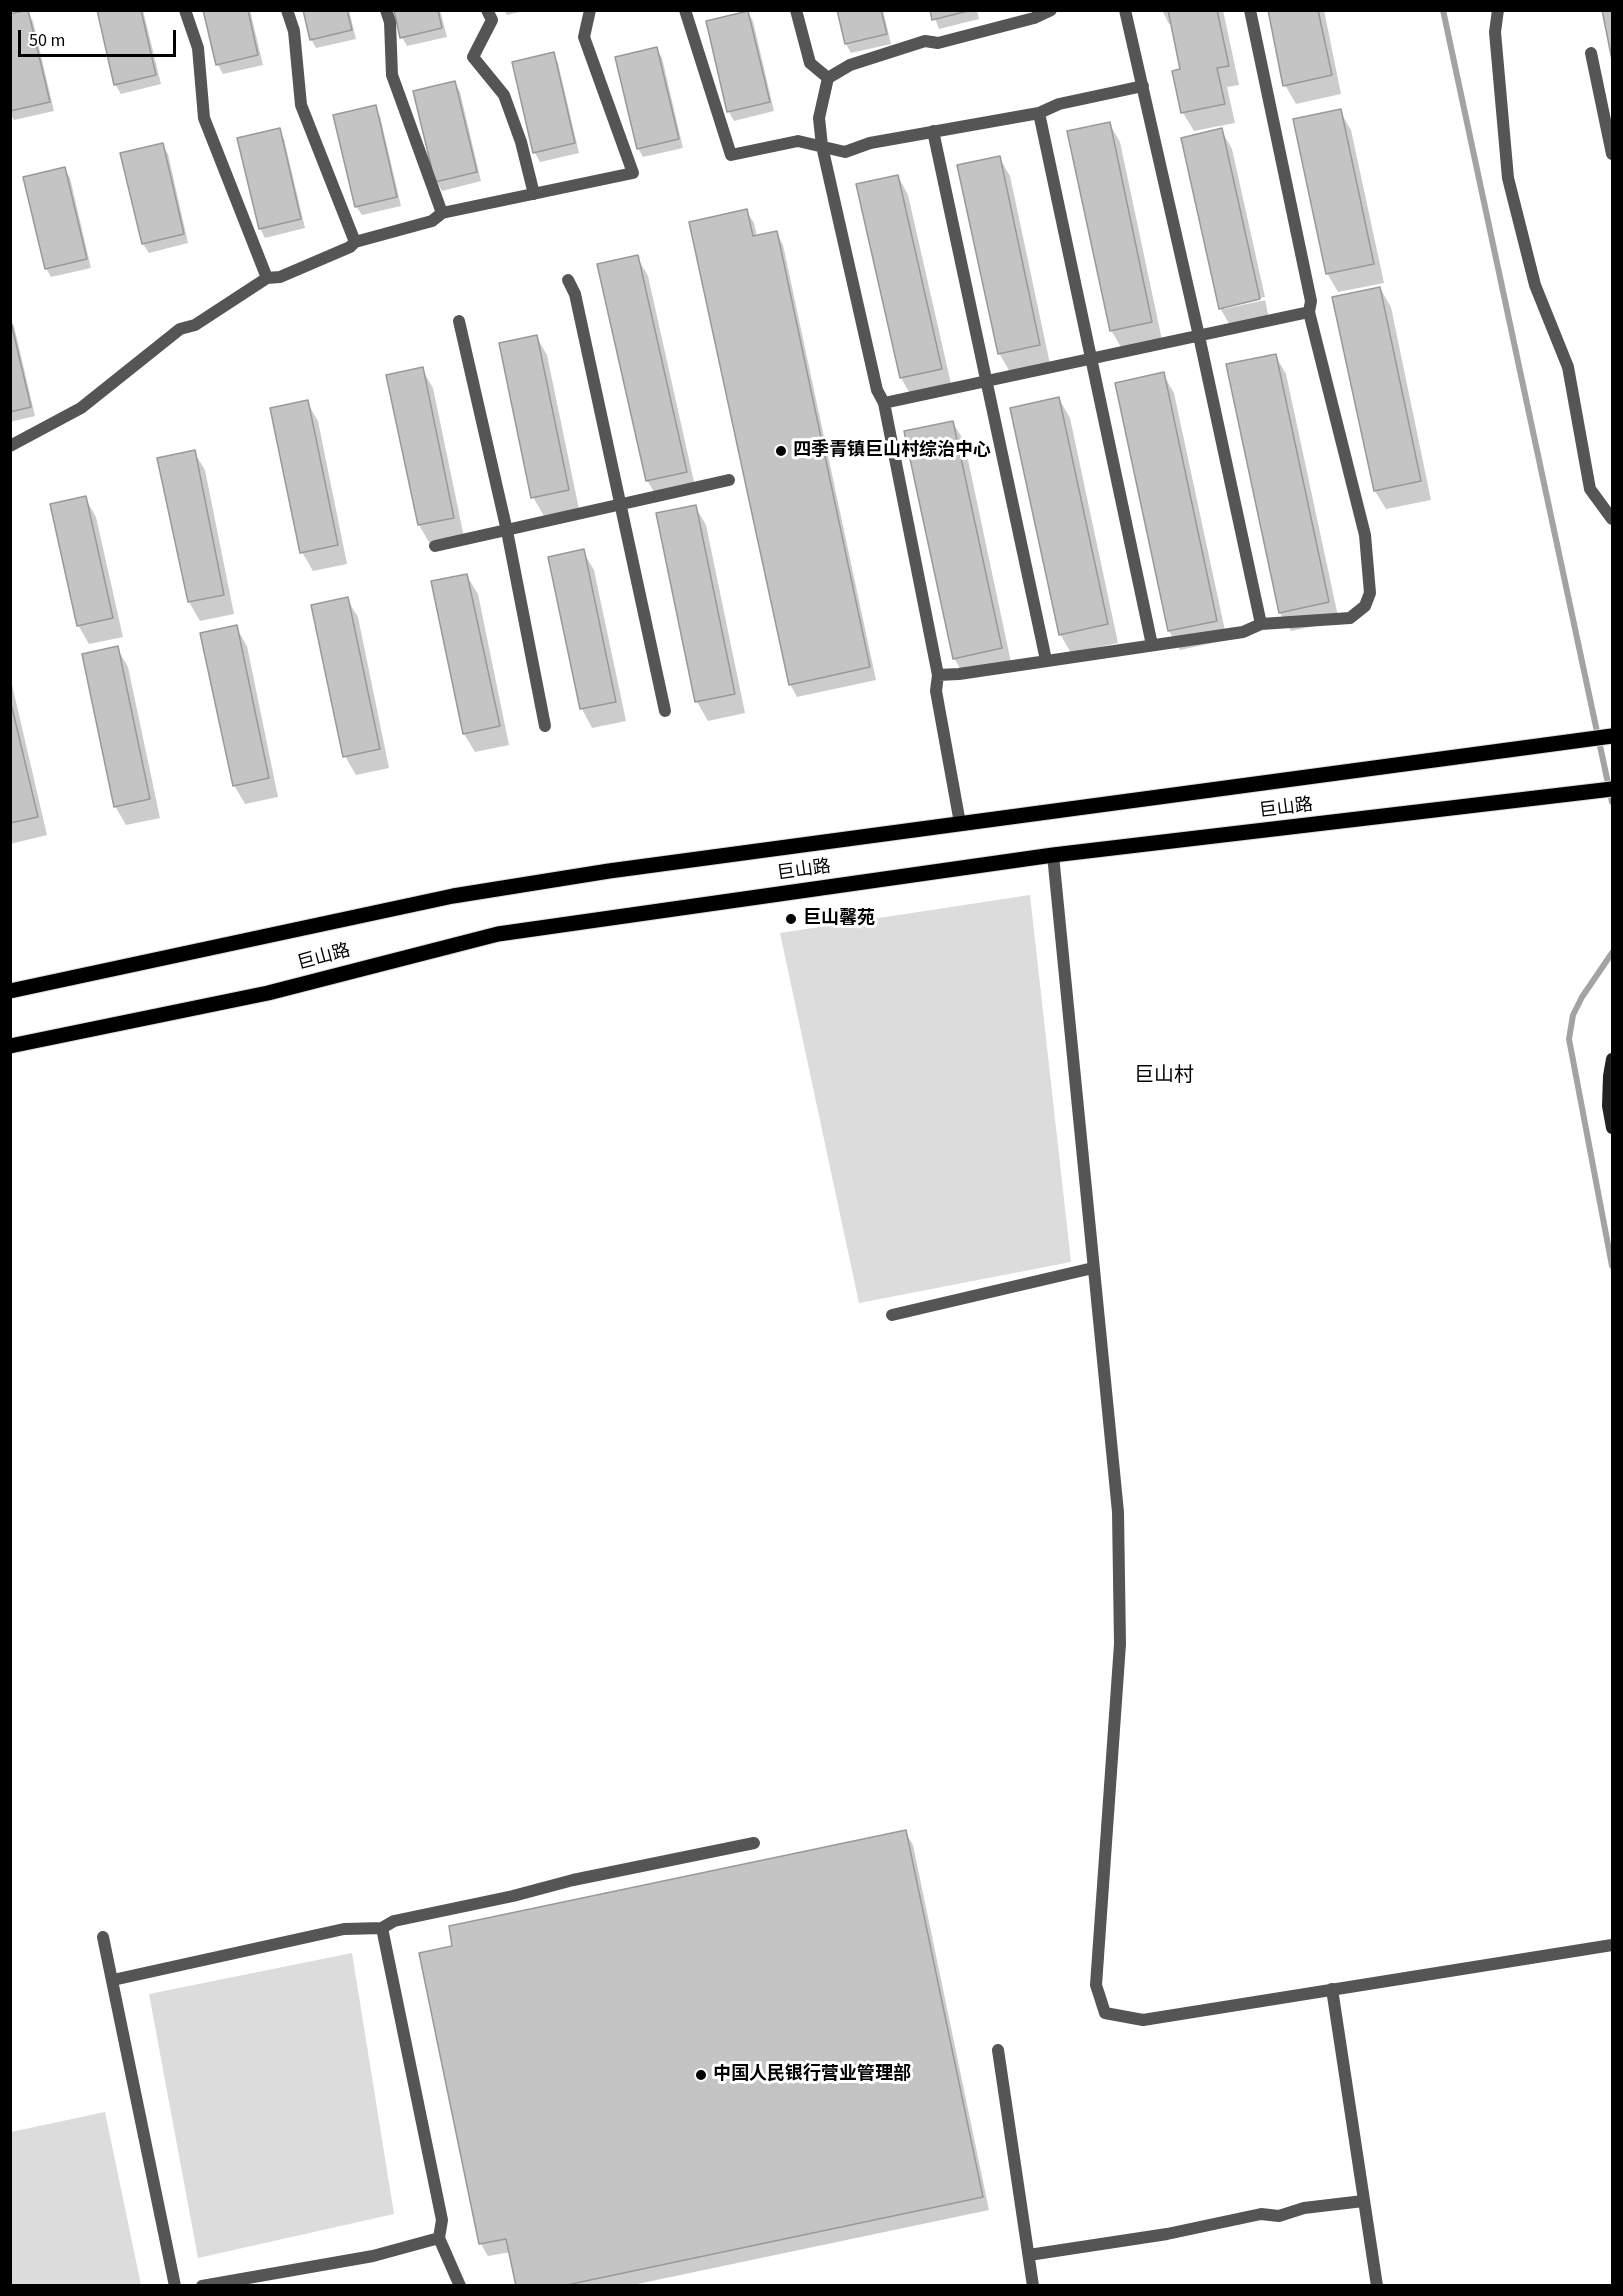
<!DOCTYPE html>
<meta charset="utf-8">
<style>
body{margin:0}
#map{position:relative;width:1623px;height:2296px;overflow:hidden;background:#fff;font-family:"Source Sans 3",sans-serif}
canvas{display:block}
.frame{position:absolute;inset:0;border:12px solid #000;pointer-events:none}
.scale{position:absolute;left:18px;top:30px;width:158px;height:27px;box-sizing:border-box;border:3px solid #000;border-top:0;padding-left:8px;font-size:18px;line-height:21px;white-space:nowrap;color:#000;-webkit-text-stroke:4px #fff;paint-order:stroke}
</style>
<div id="map">
<canvas width="1623" height="2296"></canvas>
<div class="frame"></div>
<div class="scale">50 m</div>
</div>
<script>
const context = document.querySelector('canvas').getContext('2d');
context.lineJoin = 'round';
function fill(path, color) { context.fillStyle = color; context.fill(path, 'evenodd'); }
const shape = rows => new Path2D(rows.map(r => 'M' + r).join(''));
function stroke(path, color, width, dash) { context.strokeStyle = color; context.lineWidth = width; context.lineCap = dash ? 'butt' : 'round'; context.setLineDash(dash || []); context.stroke(path); }
function write(font, color, halo, rows, align = 'center') {
  context.font = font + ' "Source Sans 3","Noto Sans SC",sans-serif'; context.lineWidth = 6; context.setLineDash([]); context.textBaseline = 'middle'; context.strokeStyle = halo; context.fillStyle = color; for (const [text, x, y, turn = 0] of rows) {
    context.save(); context.translate(x, y); context.rotate((+turn || 0) * Math.PI / 180); context.textAlign = isNaN(turn) ? turn : align; if (halo) context.strokeText(text, 0, 0); context.fillText(text, 0, 0); context.restore();
  }
}
fill(shape([
 [1030,895,1071,1262,859,1303,780,933],
 [352,1953,394,2214,198,2258,149,1994],
 [105,2112,141,2285,11,2285,11,2132]
]), '#dcdcdc');
fill(shape([
 [98,10,143,10,161,84,121,94,115,84],
 [205,10,250,10,263,65,223,74,218,65],
 [304,10,349,10,356,39,316,48,311,39],
 [395,10,440,10,447,37,407,46,402,37],
 [504,10,528,10,507,15],
 [838,10,883,10,891,44,851,53,846,44],
 [932,10,977,10,979,19,939,29],
 [1162,10,1223,10,1239,85,1227,87,1235,123,1194,131,1183,113,1182,70,1172,23,1169,24],
 [1269,10,1324,10,1341,94,1296,104,1285,85],
 [1603,10,1612,10,1612,54],
 [27,12,33,21,54,111,14,120,10,113,10,16],
 [747,12,753,21,774,111,734,121,729,112],
 [657,49,662,58,683,148,643,157,638,148],
 [553,54,558,63,579,153,540,162,535,153,513,63],
 [455,82,460,92,481,181,442,191,436,181],
 [375,107,380,116,401,206,362,215,356,206],
 [1340,111,1351,130,1384,283,1338,292,1327,273],
 [1109,123,1120,142,1162,340,1122,349,1111,330],
 [279,129,284,139,305,228,265,238,260,228],
 [1221,130,1232,149,1265,297,1224,306,1224,309,1265,300,1269,318,1231,327,1220,308],
 [162,145,168,154,188,243,149,253,143,244,122,154],
 [999,157,1010,176,1050,364,1010,372,999,353],
 [65,169,70,178,91,268,51,277,46,268],
 [898,176,908,195,952,388,912,397,901,378],
 [746,211,754,223,757,236,776,232,783,245,876,680,797,697,790,684],
 [637,257,648,276,696,491,658,499,647,480],
 [1380,288,1391,307,1431,500,1386,509,1375,491],
 [10,319,14,326,35,416,10,422],
 [536,336,547,355,579,509,544,516,533,497],
 [1275,355,1286,374,1339,621,1291,631,1280,613],
 [422,369,433,388,464,537,430,544,419,525,387,376],
 [1163,374,1174,393,1227,640,1180,650,1169,631],
 [1059,399,1070,418,1118,643,1071,653,1060,634],
 [307,402,318,421,347,564,313,571,302,552],
 [953,423,964,441,1012,667,965,677,954,658],
 [194,452,205,470,234,614,200,621,189,602,159,459],
 [85,498,96,517,123,637,89,644,78,625],
 [695,506,706,525,745,713,708,721,697,702,657,514],
 [583,551,594,570,626,721,592,728,582,709,550,558],
 [467,576,478,594,509,745,475,752,464,734],
 [347,599,358,617,389,768,356,775,345,756],
 [236,627,247,646,278,797,245,804,234,785],
 [117,648,128,667,160,818,126,825,115,806],
 [10,676,47,835,10,844],
 [905,1832,913,1845,989,2210,628,2286,518,2286,511,2252,488,2256,481,2244,454,1947]
]), '#0003');
stroke(shape([
 [1443,10,1612,802],
 [1612,953,1582,997,1573,1015,1569,1039,1612,1266]
]), '#a3a3a3', 6);
const building = shape([
 [28,10,50,102,10,111,10,14,28,10],
 [97,10,141,10,156,75,114,85,97,10],
 [203,10,248,10,258,55,216,65,203,10],
 [303,10,347,10,352,30,310,40,303,10],
 [394,10,438,10,442,28,400,38,394,10],
 [837,10,881,10,887,34,845,44,837,10],
 [930,10,972,10,932,20,930,10],
 [1168,10,1217,10,1229,66,1217,68,1225,104,1181,113,1172,71,1180,69,1168,10],
 [1268,10,1318,10,1332,75,1283,86,1268,10],
 [1602,10,1612,10,1612,60,1602,10],
 [748,11,770,102,727,112,706,21,748,11],
 [657,47,679,139,637,149,615,57,657,47],
 [554,52,575,143,533,153,512,62,554,52],
 [455,81,477,172,435,182,413,91,455,81],
 [376,105,397,197,355,207,333,115,376,105],
 [1341,109,1374,264,1326,274,1293,119,1341,109],
 [1110,122,1152,322,1110,331,1067,131,1110,122],
 [280,128,301,219,259,229,237,138,280,128],
 [1222,128,1260,299,1219,309,1181,138,1222,128],
 [163,143,184,234,142,244,120,153,163,143],
 [1000,156,1040,345,998,354,957,165,1000,156],
 [65,167,87,259,45,269,23,177,65,167],
 [898,175,942,369,900,378,856,184,898,175],
 [747,209,753,236,777,231,870,667,789,685,689,222,747,209],
 [638,255,687,472,646,481,597,264,638,255],
 [1380,287,1421,481,1374,491,1332,297,1380,287],
 [10,318,31,407,10,412,10,318],
 [537,335,569,490,531,498,499,343,537,335],
 [1276,354,1329,602,1279,613,1226,364,1276,354],
 [423,367,454,518,418,525,386,375,423,367],
 [1164,372,1217,621,1168,631,1115,383,1164,372],
 [1059,397,1108,624,1059,635,1010,408,1059,397],
 [308,400,338,545,300,553,270,408,308,400],
 [953,421,1002,648,953,659,904,431,953,421],
 [195,450,224,595,188,602,157,458,195,450],
 [86,496,113,618,77,626,50,504,86,496],
 [696,505,735,694,695,702,656,513,696,505],
 [584,549,616,702,580,709,548,557,584,549],
 [467,574,500,726,463,734,431,581,467,574],
 [348,597,380,749,343,757,311,605,348,597],
 [237,625,269,778,233,786,200,633,237,625],
 [118,646,150,799,114,807,82,654,118,646],
 [10,699,38,817,10,823,10,699],
 [906,1830,983,2197,562,2286,516,2286,506,2239,479,2244,419,1953,452,1946,449,1926,906,1830]
]);
fill(building, '#c4c4c4');
stroke(building, '#999', 1.5);
const primary = shape([
 [10,991,453,896,609,871,1612,736],
 [10,1046,268,993,498,934,1053,855,1612,789]
]);
stroke(primary, '#dbdbdb', 17);
stroke(shape([
 [185,10,198,48,204,118,267,278],
 [287,10,294,31,301,105,355,242],
 [386,10,390,22,392,75,442,213],
 [487,10,492,20,473,57,504,95,521,142,534,194],
 [685,10,731,155,798,141,845,152,870,143,1039,113,1059,104,1143,86],
 [796,10,810,63,828,78,850,65,925,41,938,43,1034,18,1051,10],
 [1125,10,1199,336,1261,624],
 [1498,10,1495,32,1508,178,1535,285,1568,367,1590,489,1612,519],
 [1591,53,1612,154],
 [828,78,819,118,822,146,877,390,884,403,938,675,936,691,960,823],
 [1039,113,1152,645],
 [933,131,1046,660],
 [568,280,575,294,665,711],
 [459,321,507,531,545,726],
 [884,403,1309,312],
 [10,446,81,408,180,329,195,325,267,278,280,277,350,247,355,242,432,221,442,213,633,173,584,37,590,10],
 [435,546,729,480],
 [938,675,959,674,1243,632,1261,624,1350,618,1365,606,1370,593,1365,535,1309,312,1311,301,1250,10],
 [1053,855,1118,1512,1120,1644,1096,1985,1105,2013,1143,2020,1612,1945],
 [892,1315,1093,1268],
 [382,1928,442,2220,439,2238,460,2286],
 [103,1937,175,2286],
 [113,1980,344,1929,382,1928,394,1921,513,1896,573,1880,754,1843],
 [1332,1989,1377,2286],
 [998,2050,1033,2286],
 [1029,2255,1167,2234,1261,2214,1279,2216,1304,2208,1363,2201],
 [202,2286,373,2256,439,2238]
]), '#555', 12);
stroke(shape([
 [1612,1059,1609,1076,1608,1106,1612,1128]
]), '#222', 12);
stroke(primary, '#000', 15);
for (const [x, y, r, color] of [
 [781,451,6,"#000"],
 [791,919,6,"#000"],
 [701,2075,6,"#000"]
]) { const dot = new Path2D(); dot.arc(x, y, r, 0, 2 * Math.PI); context.fillStyle = color; context.fill(dot); stroke(dot, '#fff', 2); }
write('bold 18px', '#000', '#fff', [
 ["四季青镇巨山村综治中心",793,451],
 ["巨山馨苑",803,919],
 ["中国人民银行营业管理部",713,2075]
], 'left');
write('18px', '#000', '#fff', [
 ["巨山路",1286,809,-7],
 ["巨山路",804,871,-8],
 ["巨山路",324,958,-15]
]);
write('20px', '#000', '#fff', [
 ["巨山村",1164,1077]
]);
</script>
